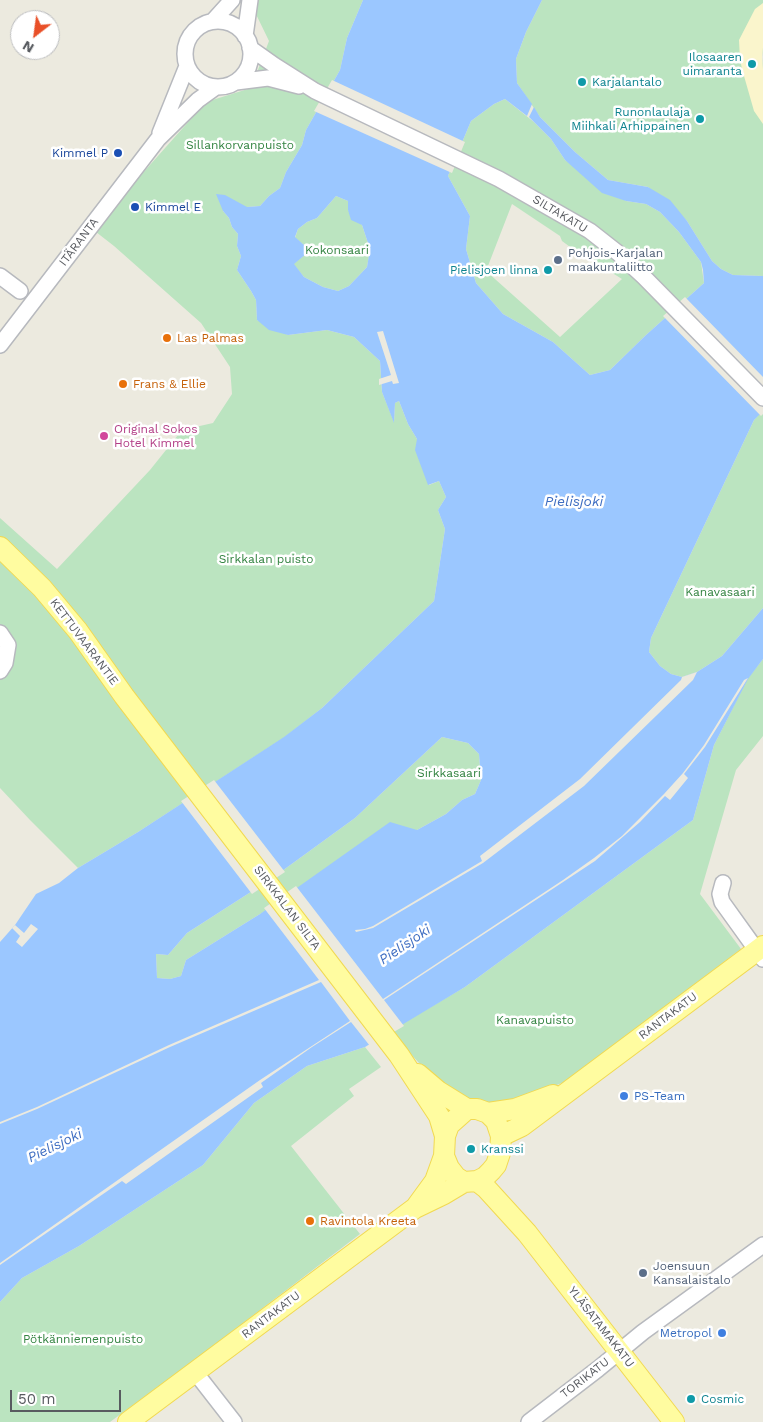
<!DOCTYPE html>
<meta charset="utf-8">
<style>
body{margin:0}
#map{position:relative;width:763px;height:1422px;overflow:hidden;background:#eceadf;font-family:"Work Sans",sans-serif}
canvas{display:block}
.north{position:absolute;left:10px;top:10px;width:50px;height:50px;box-sizing:border-box;background:#fff;border:1px solid #bcbdbf;border-radius:50%;rotate:210deg;font-size:14px;font-weight:700;line-height:20px;text-align:center;color:#585b60}
.north::after{content:'';display:block;margin:auto;width:18px;height:22px;background:#e95028;clip-path:polygon(50% 0,100% 100%,50% 72%,0 100%)}
.scale{position:absolute;left:10px;top:1390px;width:111px;height:22px;box-sizing:border-box;border:2px solid #585b60;border-top:0;padding-left:6px;font-size:15px;line-height:18px;white-space:nowrap;color:#585b60;-webkit-text-stroke:4px #fff;paint-order:stroke}
</style>
<div id="map">
<canvas width="763" height="1422"></canvas>
<div class="north">N</div>
<div class="scale">50 m</div>
</div>
<script>
const context = document.querySelector('canvas').getContext('2d');
context.lineJoin = 'round';
function fill(path, color) { context.fillStyle = color; context.fill(path, 'evenodd'); }
const shape = rows => new Path2D(rows.map(r => 'M' + r).join(''));
function stroke(path, color, width, dash) { context.strokeStyle = color; context.lineWidth = width; context.lineCap = dash ? 'butt' : 'round'; context.setLineDash(dash || []); context.stroke(path); }
function write(font, color, halo, rows, align = 'center') {
  context.font = font + ' "Work Sans",sans-serif'; context.lineWidth = 5; context.setLineDash([]); context.textBaseline = 'middle'; context.strokeStyle = halo; context.fillStyle = color; for (const [text, x, y, turn = 0] of rows) {
    context.save(); context.translate(x, y); context.rotate((+turn || 0) * Math.PI / 180); context.textAlign = isNaN(turn) ? turn : align; if (halo) context.strokeText(text, 0, 0); context.fillText(text, 0, 0); context.restore();
  }
}
fill(shape([
 [254,0,363,0,347,38,340,70,306,130,302,145,286,172,280,188,269,196,260,206,247,207,223,211,229,218,232,227,238,234,237,246,241,256,237,270,251,291,256,300,257,320,288,335,327,330,354,337,380,361,382,392,394,422,395,403,399,401,408,424,417,439,429,485,439,481,446,497,438,510,445,529,434,601,322,708,285,737,138,832,78,868,30,820,0,788,0,518,57,569,150,470,182,430,213,423,232,394,230,367,201,323,114,246,96,232,133,184,206,102,251,88,269,41,252,6],
 [542,0,763,0,763,48,762,57,763,69,763,276,733,275,721,269,712,261,687,221,648,187,608,180,575,152,540,117,517,83,516,59,526,32],
 [505,99,534,122,551,139,565,160,626,201,646,204,660,212,679,232,701,262,704,283,646,335,610,370,590,375,553,342,503,314,476,283,466,249,470,216,448,176,471,121,494,104],
 [512,204,560,236,562,241,585,258,593,261,622,279,560,337,486,271],
 [336,196,348,201,348,210,362,225,370,249,367,267,349,286,338,291,323,287,304,277,293,264,306,254,304,245,295,238,298,229,307,222,317,218],
 [763,409,763,608,722,656,697,672,682,677,671,674,660,666,649,652,651,638,754,420],
 [763,659,763,736,736,770,700,894,741,949,565,1082,497,1106,470,1102,437,1082,389,1031,465,987,693,820,714,745,748,678],
 [442,737,468,743,479,754,481,780,475,794,462,800,446,814,417,830,260,914,186,960,181,976,170,979,157,978,156,954,168,955,187,933,271,879,355,818],
 [365,1047,381,1067,349,1089,354,1096,291,1146,360,1234,205,1352,110,1422,0,1422,0,1302,22,1278,79,1246,203,1165,254,1103,307,1066]
]), '#bbe4c0');
fill(shape([
 [763,3,763,48,762,57,763,69,763,124,754,111,742,69,740,59,739,40,755,9]
]), '#faf5cc');
fill(shape([
 [363,0,542,0,526,32,516,59,517,83,532,104,527,116,505,99,494,104,471,121,448,176,470,216,466,249,476,283,503,314,553,342,590,375,610,370,646,335,704,283,703,270,701,262,679,232,660,212,646,204,626,201,602,193,565,160,551,139,529,117,534,107,540,117,575,152,608,180,648,187,670,200,687,221,712,261,721,269,733,275,763,276,763,411,754,420,651,638,649,652,660,666,671,674,682,677,697,672,722,656,763,608,763,659,748,679,714,745,693,820,465,987,365,1047,307,1066,254,1103,203,1165,79,1246,22,1278,0,1302,0,942,15,925,36,894,59,883,78,868,138,832,284,737,322,708,434,601,445,529,438,510,446,497,439,481,428,485,415,450,417,439,408,424,399,401,395,403,394,423,382,392,380,361,354,337,327,330,288,335,269,330,257,320,256,300,251,291,237,270,241,256,237,246,238,234,232,227,229,218,223,211,216,194,225,195,247,207,260,206,269,196,280,188,286,172,302,145,306,130,340,70,347,38],
 [336,196,348,201,348,210,351,220,362,225,370,249,367,267,349,286,338,291,323,287,304,277,294,264,306,254,304,245,295,237,298,229,307,222,317,218],
 [442,737,468,743,479,754,481,780,475,794,462,800,446,814,417,830,390,822,260,914,186,960,181,976,170,979,157,978,156,954,168,955,187,933,271,879,355,818]
]), '#9bc7ff');
fill(shape([
 [332,80,465,142,452,173,314,111],
 [685,297,763,377,763,414,761,416,663,316],
 [383,331,399,383,393,384,392,381,379,385,379,379,391,375,377,332],
 [697,672,693,680,584,786,483,863,373,928,356,932,355,930,365,929,373,926,482,861,480,856,580,779,681,680,682,677],
 [748,678,705,747,684,774,688,778,670,800,665,796,640,822,595,861,384,1000,404,1026,370,1046,351,1022,312,1047,261,1083,263,1087,126,1184,122,1181,0,1265,0,1263,260,1080,350,1021,321,982,170,1047,37,1109,0,1124,0,1122,37,1107,169,1045,319,980,264,908,296,886,383,999,563,880,594,858,622,836,664,794,683,773,704,745,744,680],
 [214,780,285,872,252,894,181,801],
 [31,924,38,929,22,947,16,942,20,936,12,928,15,925,24,933]
]), '#eceadf');
const minor = shape([
 [213,21,232,0],
 '185 54a33 33 0 1 1 66 0a33 33 0 1 1-66 0Z',
 [245,36,250,0],
 [250,48,274,65,315,91,499,179,590,231,618,253,644,277,763,398],
 [236,82,268,78,299,86],
 [160,133,187,66],
 [0,276,20,291],
 [0,345,158,139,198,100,216,87],
 [0,633,8,645,5,663,0,671],
 [723,883,720,894,722,902,763,959],
 [195,1372,234,1422],
 [529,1422,598,1369,643,1332,763,1245]
]);
const major = shape([
 [0,547,42,588,78,631,124,696,399,1055,439,1116,445,1136],
 [418,1074,438,1091,467,1109],
 [467,1109,477,1109,488,1113,496,1121,501,1136,500,1153,496,1165,491,1171,485,1177,477,1181,464,1182,456,1177,449,1168,444,1156,445,1136,449,1125,467,1109],
 [488,1113,515,1109,553,1095],
 [501,1136,522,1126,763,946],
 [477,1181,486,1188,527,1233,674,1422],
 [416,1207,435,1181,444,1156],
 [128,1422,415,1208,444,1194,464,1182]
]);
stroke(minor, '#b7b9be', 18);
stroke(major, '#f1d952', 22);
stroke(minor, '#fff', 15);
stroke(major, '#fffca0', 20);
for (const [x, y, r, color] of [
 [752,64,5,"#0f9aa8"],
 [582,82,5,"#0f9aa8"],
 [700,119,5,"#0f9aa8"],
 [118,153,5,"#1a4fb4"],
 [135,207,5,"#1a4fb4"],
 [558,260,5,"#5c6f8a"],
 [548,270,5,"#0f9aa8"],
 [167,338,5,"#e8710a"],
 [123,384,5,"#e8710a"],
 [104,436,5,"#d1479c"],
 [624,1096,5,"#3f7fe0"],
 [471,1149,5,"#0f9aa8"],
 [310,1221,5,"#e8710a"],
 [643,1273,5,"#5c6f8a"],
 [722,1333,5,"#3f7fe0"],
 [691,1399,5,"#0f9aa8"]
]) { const dot = new Path2D(); dot.arc(x, y, r, 0, 2 * Math.PI); context.fillStyle = color; context.fill(dot); stroke(dot, '#fff', 2); }
write('12px', '#0d838f', '#fff', [
 ["Ilosaaren",742,57],
 ["uimaranta",742,71],
 ["Karjalantalo",592,82,"left"],
 ["Runonlaulaja",690,112],
 ["Miihkali Arhippainen",690,126],
 ["Pielisjoen linna",538,270],
 ["Kranssi",481,1149,"left"],
 ["Cosmic",701,1399,"left"]
], 'right');
write('12px', '#348442', '#fff', [
 ["Sillankorvanpuisto",240,145],
 ["Kokonsaari",337,250],
 ["Sirkkalan puisto",266,559],
 ["Kanavasaari",720,592],
 ["Sirkkasaari",449,773],
 ["Kanavapuisto",535,1020],
 ["Pötkänniemenpuisto",83,1339]
]);
write('12px', '#164399', '#fff', [
 ["Kimmel P",108,153],
 ["Kimmel E",145,207,"left"]
], 'right');
write('12px', '#585b60', '#fff', [
 ["SILTAKATU",560,214,31],
 ["ITÄRANTA",79,242,-53],
 ["KETTUVAARANTIE",84,642,53],
 ["SIRKKALAN SILTA",287,908,53],
 ["RANTAKATU",668,1016,-37],
 ["RANTAKATU",271,1315,-37],
 ["YLÄSATAMAKATU",601,1327,52],
 ["TORIKATU",585,1378,-38]
]);
write('12px', '#4e5e75', '#fff', [
 ["Pohjois-Karjalan",568,253],
 ["maakuntaliitto",568,267],
 ["Joensuun",653,1266],
 ["Kansalaistalo",653,1280]
], 'left');
write('12px', '#c56008', '#fff', [
 ["Las Palmas",177,338],
 ["Frans & Ellie",133,384],
 ["Ravintola Kreeta",320,1221]
], 'left');
write('12px', '#b23c85', '#fff', [
 ["Original Sokos",114,429],
 ["Hotel Kimmel",114,443]
], 'left');
write('12px', '#366cbe', '#fff', [
 ["PS-Team",634,1096],
 ["Metropol",712,1333,"right"]
], 'left');
write('italic 14px', '#3f6ec2', '#fff', [
 ["Pielisjoki",574,502],
 ["Pielisjoki",405,945,-34],
 ["Pielisjoki",55,1146,-26]
]);
</script>
